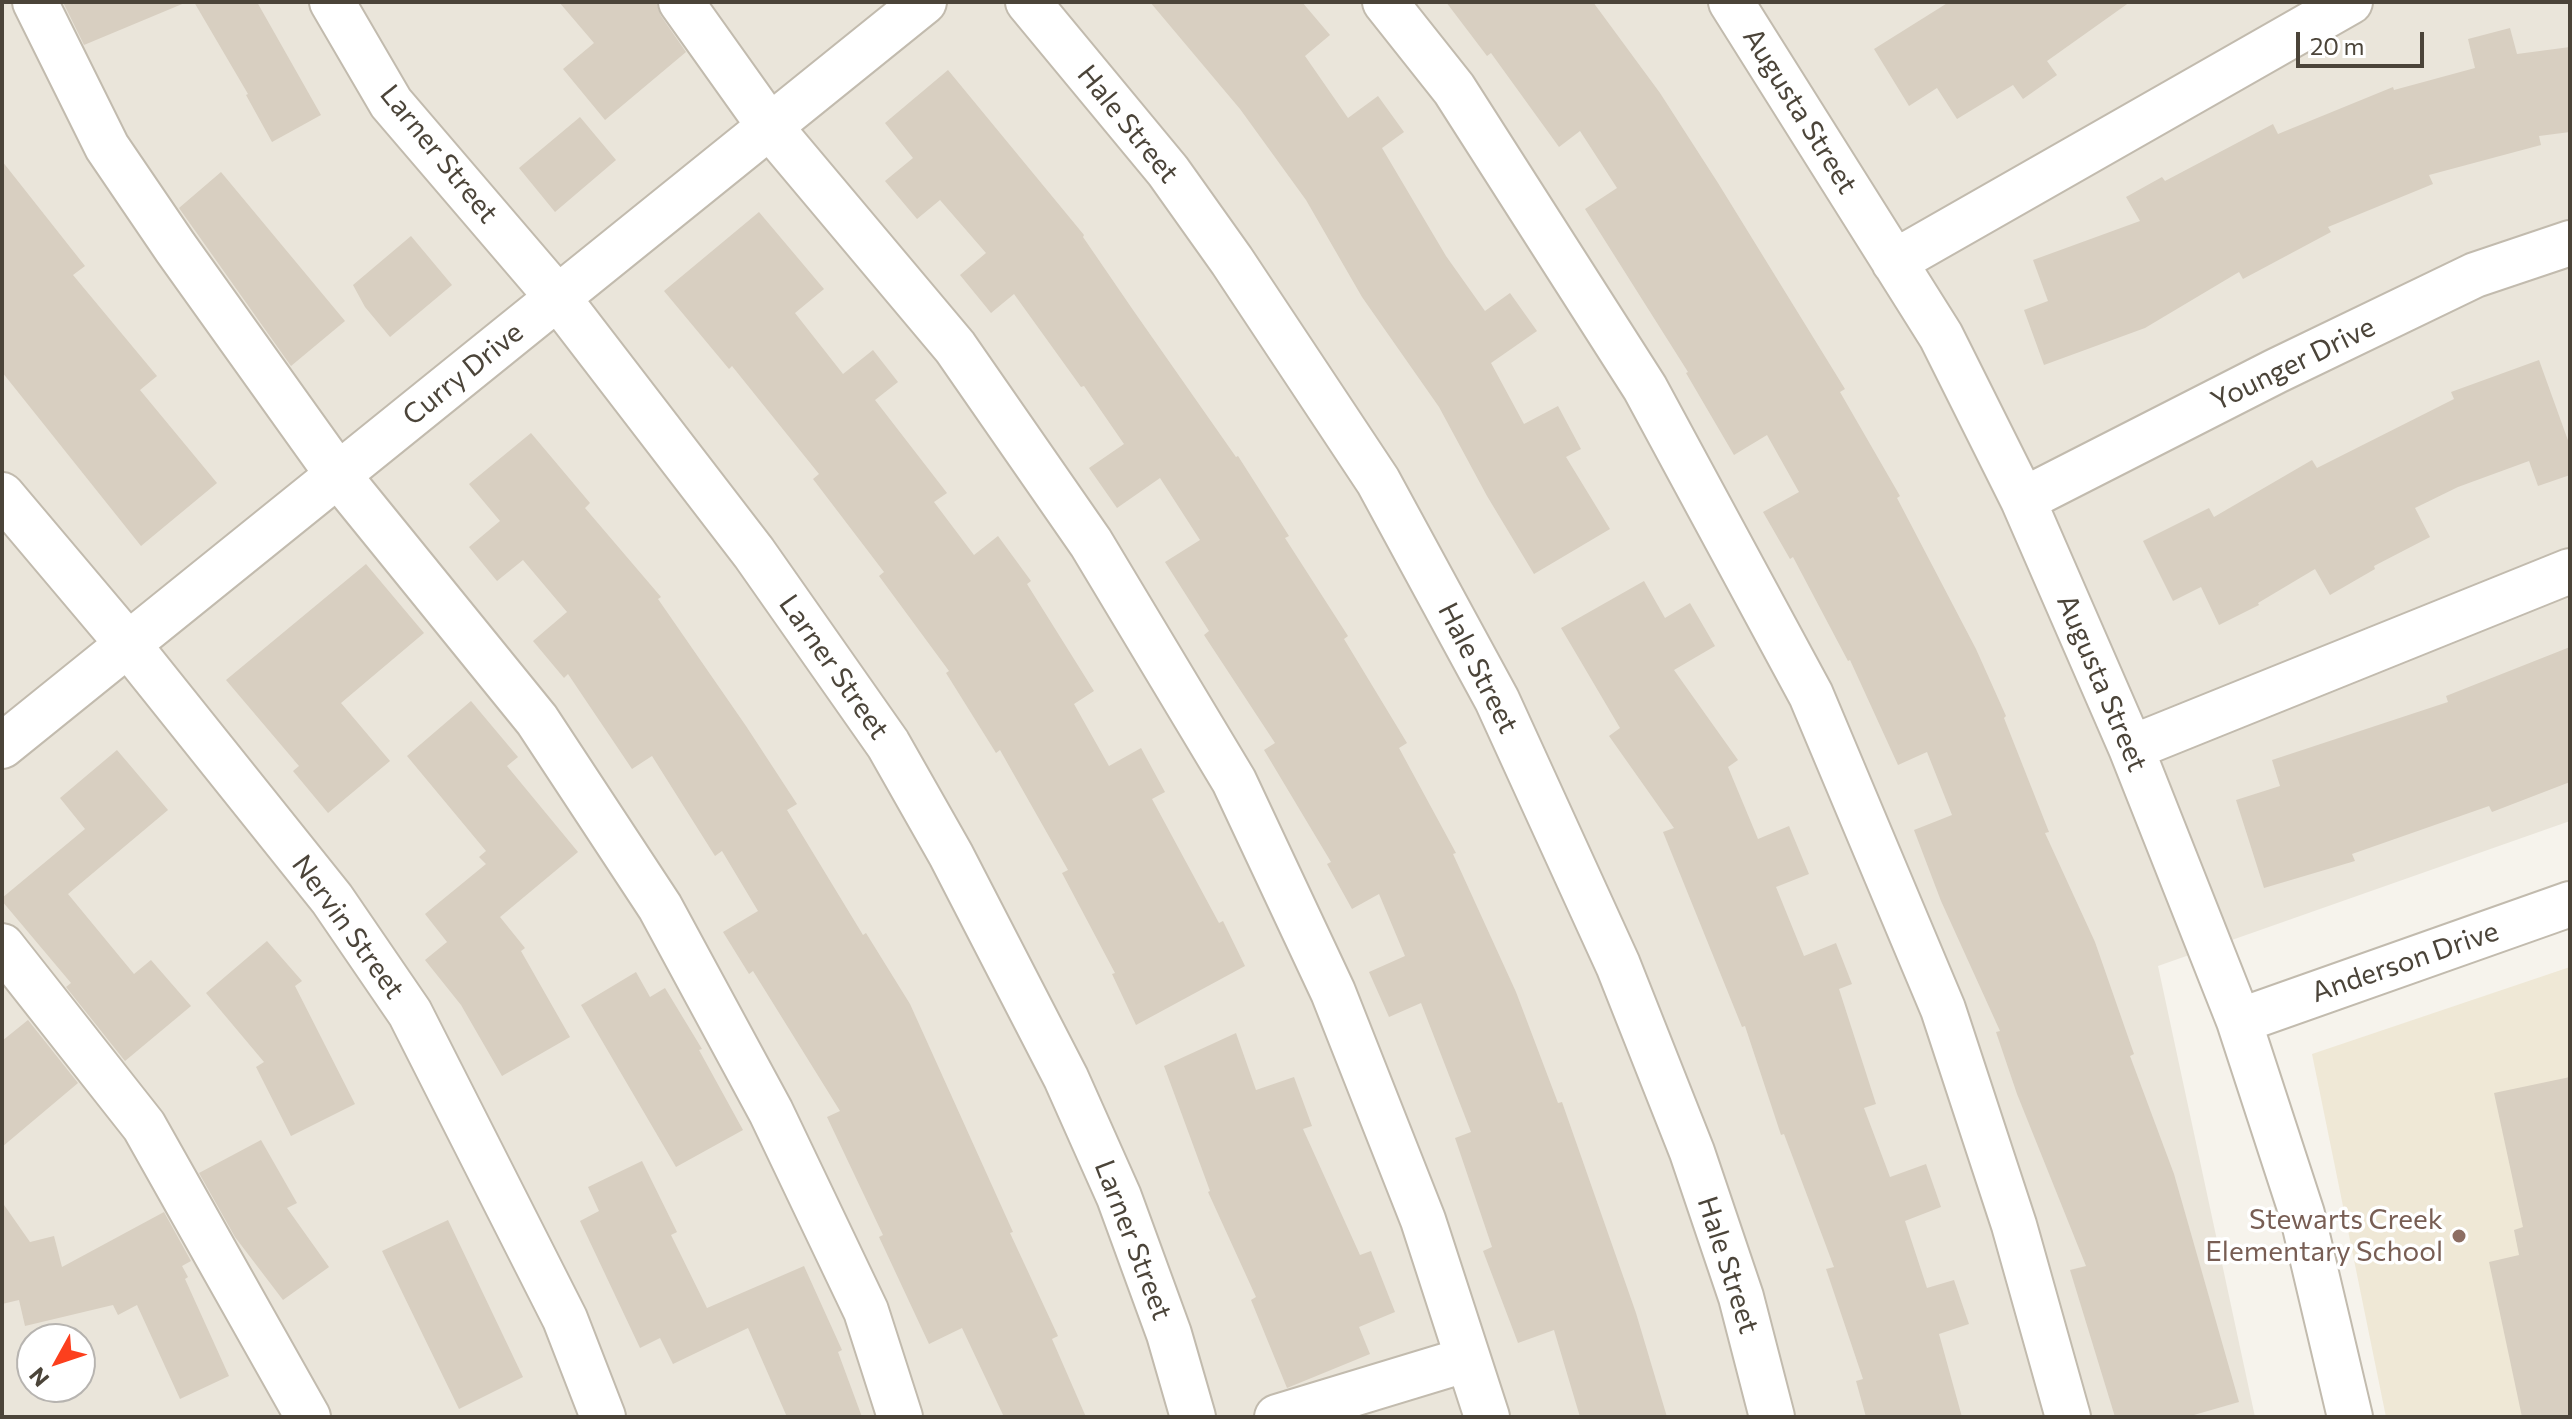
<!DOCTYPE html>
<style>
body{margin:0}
#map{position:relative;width:2572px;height:1419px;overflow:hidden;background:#f6f3ec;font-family:Commissioner,sans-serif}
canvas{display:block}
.frame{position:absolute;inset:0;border:4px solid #4b4439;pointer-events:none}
.north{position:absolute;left:16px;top:1323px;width:80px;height:80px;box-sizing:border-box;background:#fff;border:2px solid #b7b4b0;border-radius:50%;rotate:230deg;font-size:22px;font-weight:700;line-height:32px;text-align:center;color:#4b4439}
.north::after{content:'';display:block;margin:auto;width:28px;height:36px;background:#fc3f1d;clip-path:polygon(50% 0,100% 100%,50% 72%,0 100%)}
.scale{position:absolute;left:2296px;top:32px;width:128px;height:36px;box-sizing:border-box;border:4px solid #4b4439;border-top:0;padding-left:10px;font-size:24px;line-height:28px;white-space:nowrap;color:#4b4439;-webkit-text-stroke:6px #fff;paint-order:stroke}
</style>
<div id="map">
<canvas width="2572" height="1419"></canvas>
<div class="frame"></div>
<div class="north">N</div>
<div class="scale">20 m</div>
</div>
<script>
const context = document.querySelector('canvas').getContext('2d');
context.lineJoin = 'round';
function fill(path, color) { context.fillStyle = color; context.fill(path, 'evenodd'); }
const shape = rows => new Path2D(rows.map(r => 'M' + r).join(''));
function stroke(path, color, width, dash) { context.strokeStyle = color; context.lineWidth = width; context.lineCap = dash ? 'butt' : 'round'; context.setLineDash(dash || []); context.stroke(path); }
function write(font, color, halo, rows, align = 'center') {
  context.font = font + ' Commissioner,sans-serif'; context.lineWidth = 7; context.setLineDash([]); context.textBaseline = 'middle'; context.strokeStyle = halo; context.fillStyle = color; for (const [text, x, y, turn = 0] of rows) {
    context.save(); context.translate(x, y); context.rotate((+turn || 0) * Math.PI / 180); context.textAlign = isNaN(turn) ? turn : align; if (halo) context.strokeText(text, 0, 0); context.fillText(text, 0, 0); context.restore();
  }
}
fill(shape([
 [2,2,2570,2,2570,821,2158,966,2255,1417,2,1417],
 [32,1339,80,1339,80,1387,32,1387]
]), '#eae5da');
fill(shape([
 [2570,967,2570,1417,2386,1417,2312,1054]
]), '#efe8d6');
fill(shape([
 [63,2,187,2,84,45],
 [194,2,257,2,321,115,272,142,246,95,248,94],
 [559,2,656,2,661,16,686,52,605,120,563,69,594,43],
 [1150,2,1302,2,1330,35,1305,56,1348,118,1378,96,1404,132,1382,148,1446,256,1485,311,1510,293,1537,331,1491,363,1524,424,1558,406,1581,449,1566,457,1610,529,1534,574,1487,496,1439,407,1362,297,1306,200,1240,109],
 [1446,2,1593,2,1660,93,1718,183,1845,389,1840,392,1900,496,1897,498,1976,649,2006,716,2004,718,2049,832,2045,833,2095,942,2134,1054,2130,1056,2174,1174,2239,1402,2187,1417,2115,1417,2070,1270,2086,1266,2017,1094,1996,1032,2000,1031,1941,901,1914,830,1952,815,1927,752,1898,765,1850,660,1848,661,1793,557,1790,559,1763,512,1799,492,1767,435,1734,455,1686,373,1688,372,1585,209,1617,188,1580,131,1559,147,1491,53,1487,56],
 [1949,2,2130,2,2047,61,2057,75,2023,99,2013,85,1957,119,1937,88,1909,106,1874,49],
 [2510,28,2517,54,2570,47,2570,132,2539,136,2541,145,2429,175,2433,184,2328,227,2331,232,2243,279,2239,272,2145,328,2044,365,2024,310,2048,301,2033,260,2140,221,2126,197,2162,177,2165,181,2273,124,2278,134,2393,87,2394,90,2475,68,2468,39],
 [948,70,1084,235,1083,237,1133,310,1236,457,1238,456,1289,536,1285,538,1348,636,1344,639,1407,743,1399,748,1456,853,1453,854,1516,992,1558,1103,1562,1102,1636,1313,1667,1417,1580,1417,1554,1330,1518,1343,1483,1251,1492,1247,1455,1138,1471,1132,1421,1003,1389,1017,1369,972,1405,956,1379,894,1352,909,1327,864,1331,862,1264,750,1275,743,1204,635,1209,631,1165,562,1200,540,1160,478,1117,508,1089,468,1124,444,1084,386,1081,387,1014,294,991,313,960,275,986,253,940,200,917,219,885,181,913,158,885,123],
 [580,117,616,160,555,212,519,168],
 [2,161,85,266,73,275,157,376,140,390,217,483,141,546,2,372],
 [221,172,345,321,291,366,179,208],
 [759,212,824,289,795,313,843,374,873,350,898,382,875,400,947,493,934,502,974,555,998,536,1031,581,1027,584,1094,691,1074,704,1109,766,1141,748,1165,792,1152,799,1219,923,1223,921,1245,966,1136,1025,1112,974,1115,973,1062,873,1068,870,1000,750,996,753,946,673,949,671,879,576,884,572,813,479,819,474,732,366,729,369,664,291],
 [411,236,452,285,390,337,365,307,353,285],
 [2539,360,2570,446,2570,475,2538,486,2529,461,2458,487,2415,508,2430,537,2374,566,2375,569,2330,595,2315,569,2258,603,2259,605,2219,625,2201,587,2173,601,2143,541,2209,508,2214,517,2312,460,2317,468,2454,399,2451,392],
 [531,433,590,503,585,508,661,597,658,599,746,726,797,804,787,810,863,935,866,933,910,1004,1013,1232,1010,1233,1058,1336,1052,1339,1086,1417,1004,1417,962,1328,929,1344,879,1237,883,1235,827,1117,840,1111,753,971,749,974,723,932,758,911,722,851,715,856,652,756,632,769,568,674,564,678,533,641,567,612,523,560,497,581,469,547,500,521,469,484],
 [366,564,424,633,341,703,390,761,328,813,293,771,299,766,226,680],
 [1644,581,1665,618,1690,603,1715,646,1674,670,1738,760,1728,767,1758,839,1789,826,1809,874,1776,887,1804,956,1836,943,1852,984,1839,989,1876,1104,1864,1108,1890,1177,1926,1164,1941,1207,1905,1221,1927,1288,1954,1280,1969,1324,1939,1334,1962,1417,1866,1417,1856,1381,1863,1379,1826,1269,1834,1267,1784,1134,1781,1135,1745,1026,1742,1027,1663,832,1674,828,1609,736,1620,728,1561,628],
 [2570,647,2570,782,2492,812,2489,806,2352,854,2355,861,2264,888,2236,800,2280,786,2272,760,2448,702,2446,696],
 [471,701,518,757,507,766,578,852,500,917,525,948,521,951,570,1037,502,1076,461,1005,425,960,447,942,425,914,486,864,479,857,486,851,407,756],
 [117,750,168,810,68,894,134,974,151,960,191,1006,125,1061,66,987,71,983,2,901,2,898,85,829,60,798],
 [267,941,302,981,295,986,355,1104,291,1136,256,1067,264,1062,206,993],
 [636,972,650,997,665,988,702,1049,699,1050,743,1130,676,1167,581,1005],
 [28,1020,78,1083,2,1147,2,1041],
 [1236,1033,1256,1090,1294,1077,1312,1126,1303,1129,1360,1255,1371,1251,1395,1312,1359,1327,1370,1354,1287,1388,1251,1300,1256,1297,1208,1192,1210,1191,1164,1066],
 [2570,1077,2570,1417,2522,1417,2489,1262,2519,1255,2514,1230,2523,1227,2494,1093],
 [261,1140,297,1203,287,1208,329,1267,283,1300,235,1237,199,1173],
 [642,1161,677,1232,671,1235,707,1308,804,1266,842,1350,838,1352,862,1417,787,1417,748,1328,673,1364,660,1338,640,1348,580,1221,599,1211,588,1187],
 [2,1202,30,1242,54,1236,62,1267,164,1212,191,1261,182,1266,188,1277,185,1279,229,1376,180,1399,137,1305,118,1315,113,1305,25,1326,19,1300,2,1304],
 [448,1220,523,1377,459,1409,382,1251]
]), '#d8cfc1');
const minor = shape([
 [35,2,107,147,175,247,338,475,537,720,660,907,771,1112,866,1311,900,1417],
 [332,2,391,103,558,298,754,553,888,744,951,855,1066,1078,1119,1197,1169,1334,1193,1417],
 [681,2,770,127,955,347,1091,543,1234,781,1333,992,1423,1220,1487,1417],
 [1028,2,1168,171,1232,261,1378,481,1497,700,1618,965,1692,1152,1741,1297,1772,1417],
 [1385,2,1454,89,1645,388,1811,695,1943,1009,2014,1225,2068,1417],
 [1731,2,1941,336,2023,500,2131,748,2239,1021,2302,1214,2350,1417],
 [1894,262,2350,2],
 [2,495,127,643,332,899,410,1013,565,1319,603,1417],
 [2023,500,2276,371,2475,275,2570,243],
 [2,746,924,2],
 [2131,748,2570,571],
 [2,946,144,1126,308,1417],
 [2239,1021,2570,904],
 [1277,1417,1468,1359]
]);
stroke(minor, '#c2bbae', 48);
stroke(minor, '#fff', 44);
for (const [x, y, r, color] of [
 [2459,1236,8,"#8d6e63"]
]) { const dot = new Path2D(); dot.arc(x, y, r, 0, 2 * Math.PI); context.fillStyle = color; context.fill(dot); stroke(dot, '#fff', 3); }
write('28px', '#4b4439', '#fff', [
 ["Augusta Street",1800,111,58],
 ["Hale Street",1128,124,51],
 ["Larner Street",439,154,51],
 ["Younger Drive",2293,364,-26],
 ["Curry Drive",463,374,-39],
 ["Larner Street",834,667,55],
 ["Hale Street",1478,668,63],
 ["Augusta Street",2102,683,67],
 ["Nervin Street",348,927,54],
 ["Anderson Drive",2405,962,-19],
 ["Larner Street",1133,1240,69],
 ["Hale Street",1728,1265,72]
]);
write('28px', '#785e54', '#fff', [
 ["Stewarts Creek",2443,1220],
 ["Elementary School",2443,1252]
], 'right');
</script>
